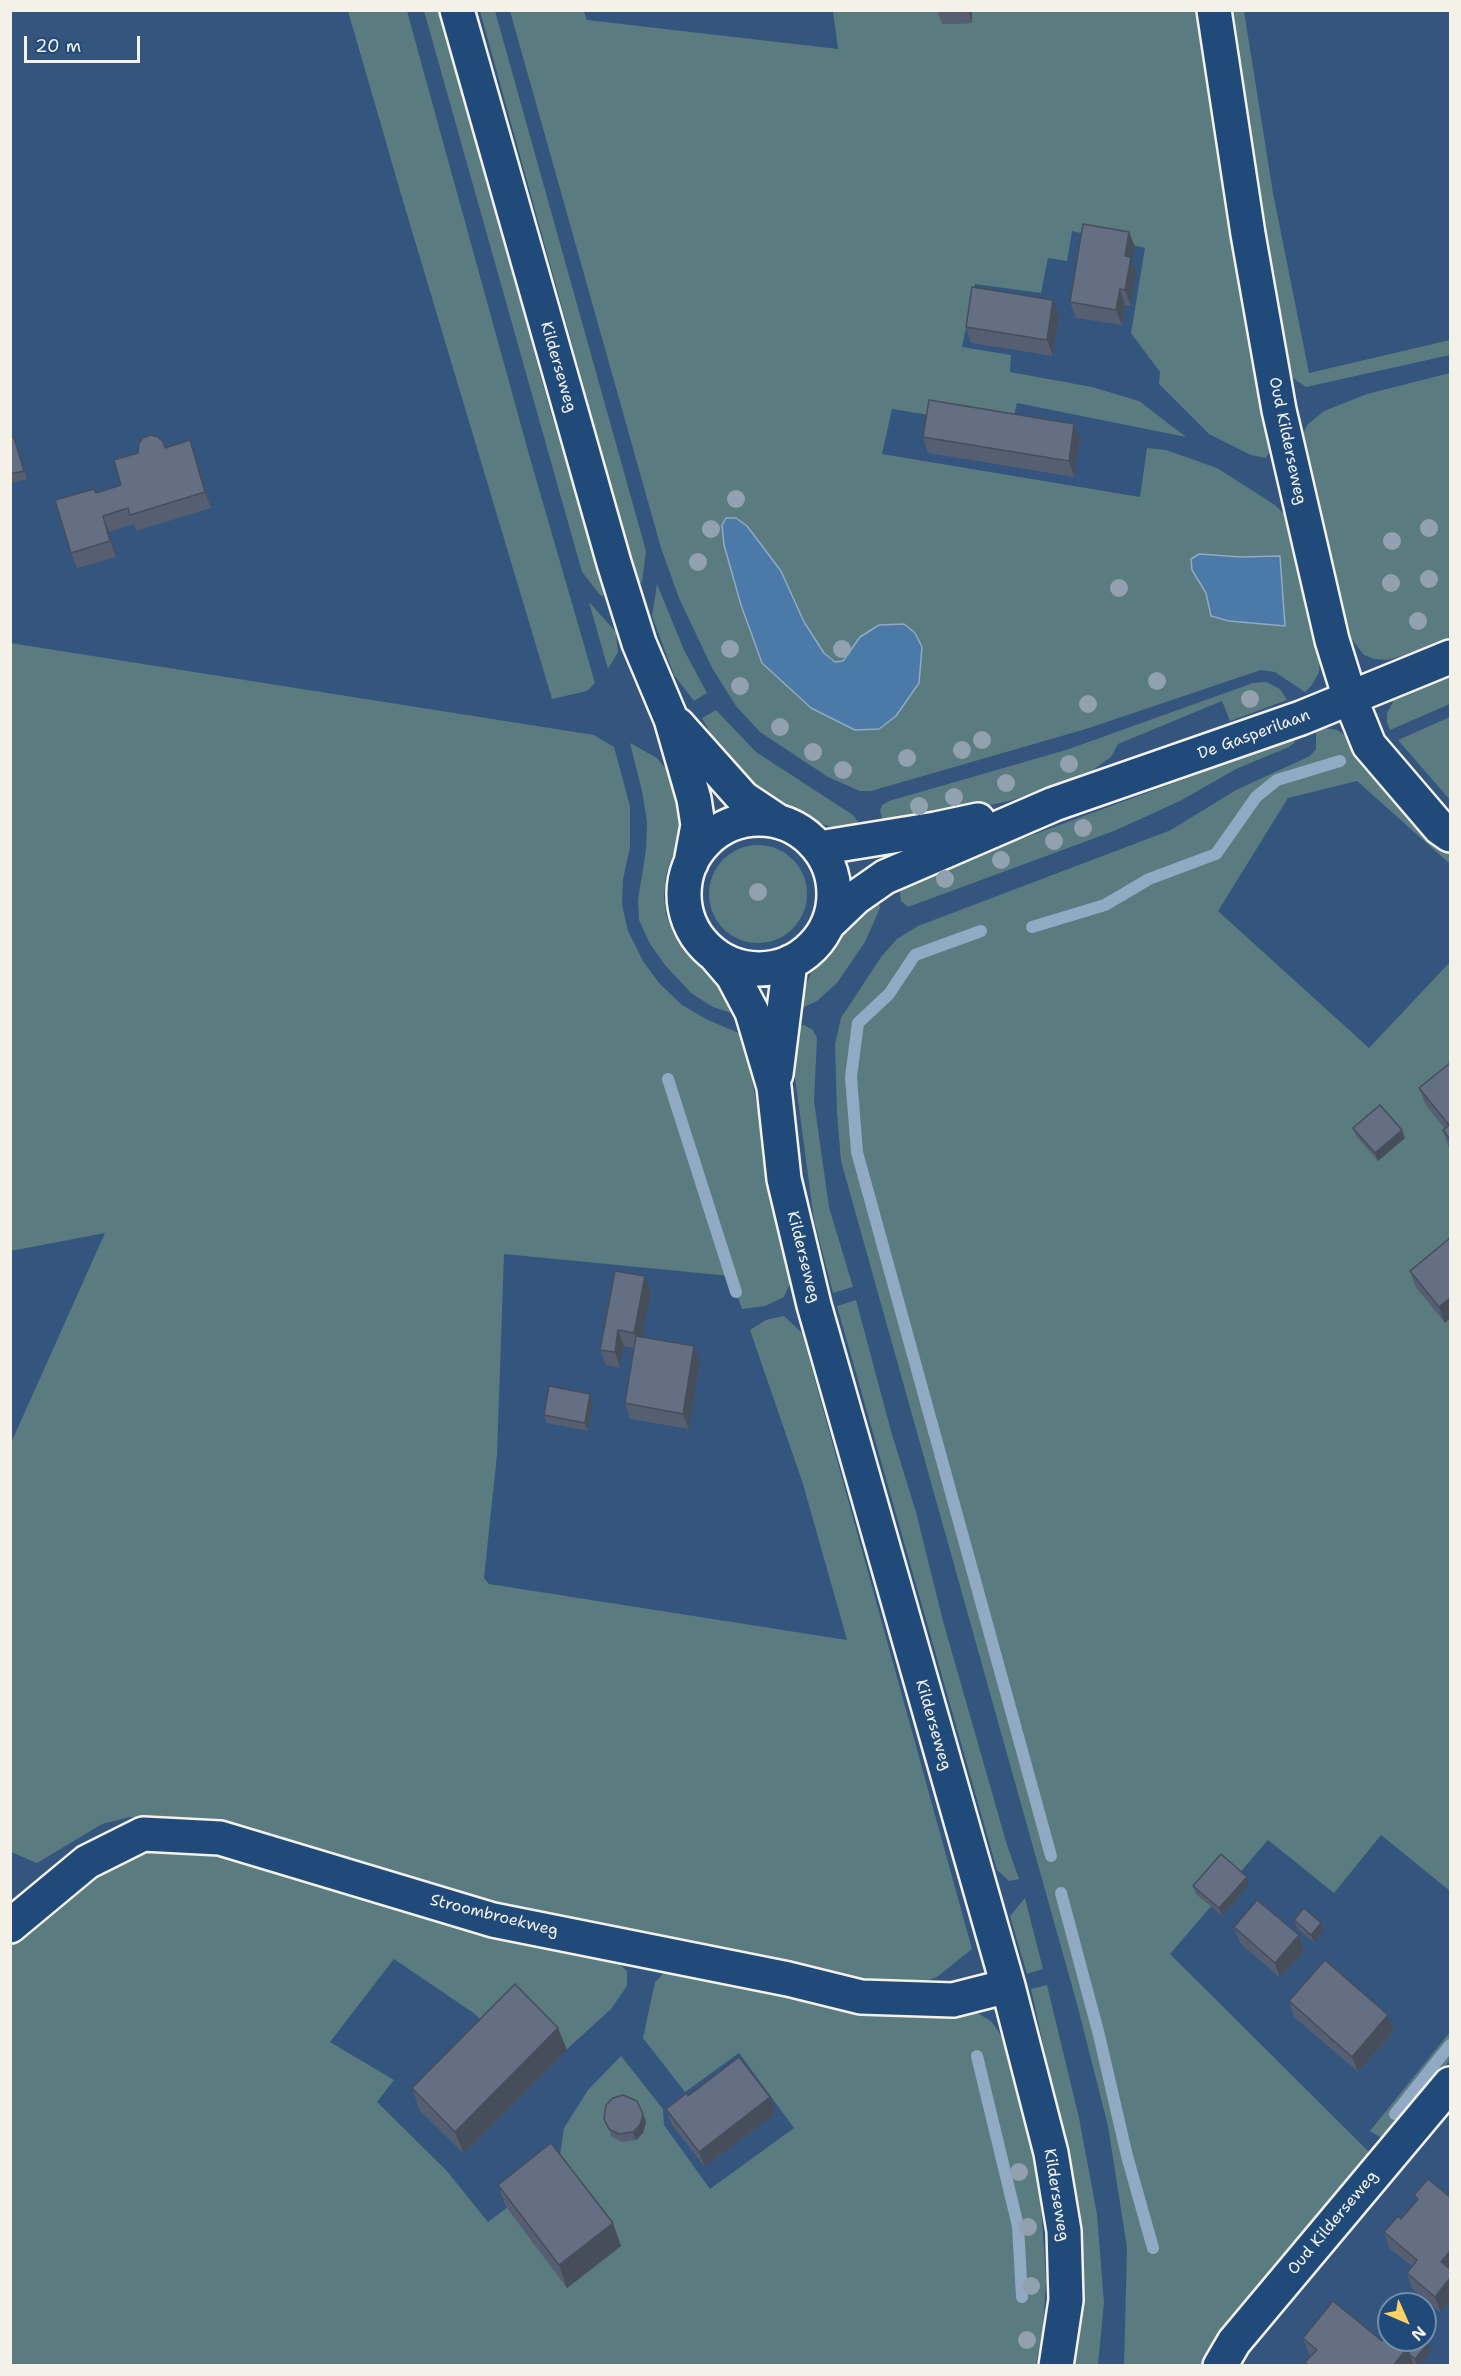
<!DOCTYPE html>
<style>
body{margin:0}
#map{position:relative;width:1461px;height:2376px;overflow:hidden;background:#34557d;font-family:"Shantell Sans",sans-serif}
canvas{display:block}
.frame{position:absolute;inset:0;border:12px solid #f4f1e8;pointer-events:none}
.north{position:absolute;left:1377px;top:2292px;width:60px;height:60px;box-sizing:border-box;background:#1f4a7a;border:2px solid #748da6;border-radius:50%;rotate:135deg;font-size:16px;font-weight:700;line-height:24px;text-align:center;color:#f4f1e8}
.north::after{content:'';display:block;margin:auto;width:21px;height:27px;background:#ffd166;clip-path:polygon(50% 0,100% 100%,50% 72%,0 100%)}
.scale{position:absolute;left:24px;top:36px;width:116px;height:27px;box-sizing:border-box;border:3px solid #f4f1e8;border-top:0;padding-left:8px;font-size:18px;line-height:21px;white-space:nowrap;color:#f4f1e8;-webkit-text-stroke:4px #1f4a7a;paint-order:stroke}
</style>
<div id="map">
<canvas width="1461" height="2376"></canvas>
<div class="frame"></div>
<div class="north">N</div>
<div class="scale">20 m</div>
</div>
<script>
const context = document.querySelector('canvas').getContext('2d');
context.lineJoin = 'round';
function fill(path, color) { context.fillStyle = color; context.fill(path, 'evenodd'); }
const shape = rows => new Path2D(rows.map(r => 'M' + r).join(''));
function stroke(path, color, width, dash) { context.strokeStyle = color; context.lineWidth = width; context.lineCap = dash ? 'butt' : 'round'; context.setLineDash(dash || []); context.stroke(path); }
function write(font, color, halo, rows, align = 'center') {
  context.font = font + ' "Shantell Sans",sans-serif'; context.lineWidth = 5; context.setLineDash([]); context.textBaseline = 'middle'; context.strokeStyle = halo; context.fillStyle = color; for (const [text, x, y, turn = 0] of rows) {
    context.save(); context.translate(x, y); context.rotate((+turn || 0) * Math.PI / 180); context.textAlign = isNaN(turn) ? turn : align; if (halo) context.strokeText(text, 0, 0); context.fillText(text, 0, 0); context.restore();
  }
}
fill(shape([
 [348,11,407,11,530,458,595,683,587,691,552,699,403,201],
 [424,11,439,11,551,413,606,595,601,596,582,572],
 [480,11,495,11,646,551,642,583,638,582],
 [510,11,584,11,587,20,838,49,833,11,941,11,942,24,972,23,971,11,1198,11,1219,158,1271,449,1266,458,1251,455,1209,434,1159,384,1160,372,1131,333,1145,248,1072,231,1067,261,1048,258,1041,293,975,284,962,347,1011,355,1010,372,1092,387,1139,401,1186,437,1017,403,1011,428,892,409,882,454,1140,497,1147,448,1166,450,1217,468,1275,505,1284,514,1320,658,1319,672,1312,685,1305,692,1275,672,1261,670,1086,729,871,791,860,791,828,777,760,732,736,706,712,668,679,598,661,548],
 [1229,11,1244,11,1273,193,1309,373,1450,340,1450,355,1306,387,1293,378,1276,307],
 [1450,373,1450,637,1415,653,1386,660,1374,659,1364,655,1350,637,1320,534,1302,437,1307,425,1324,411,1367,394],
 [657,584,684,650,707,693,694,701,674,675,652,616],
 [589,602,616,632,618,652,608,669],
 [10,643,594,735,614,747,630,806,630,847,623,880,622,904,628,931,643,961,659,983,682,1005,708,1020,739,1033,745,1042,790,1284,784,1297,765,1306,742,1309,730,1276,504,1254,497,1455,484,1578,489,1584,847,1640,803,1484,750,1330,766,1320,784,1316,802,1333,972,1949,937,1977,924,1982,884,1984,782,1969,527,1920,170,1819,130,1817,102,1824,37,1863,11,1852,11,1443,105,1233,11,1251],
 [1450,674,1450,704,1390,730,1387,722,1387,713,1395,698],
 [1266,682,1280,689,1287,700,1230,721,1222,701,1118,744,1111,757,1093,770,1013,800,885,828,880,811,882,805,889,801,1066,750,1253,683],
 [716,710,756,752,853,815,864,830,846,832,819,823,801,810,755,794,733,774,702,718],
 [1450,717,1450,800,1398,740],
 [1324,728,1337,730,1354,741,1450,847,1450,864,1357,781,1288,798,1218,911,1369,1048,1450,962,1450,1891,1381,1835,1334,1893,1268,1840,1170,1954,1369,2152,1369,2158,1208,2365,1124,2365,1127,2248,1108,2126,1077,2004,841,1161,837,1112,835,1044,841,1018,881,957,897,939,918,926,1171,830,1236,790,1310,756,1316,749,1316,729],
 [1296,738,1294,743,1289,747,1236,769,1180,801,1114,831,908,907,901,901,899,884],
 [630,743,657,758,667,770,675,786,682,821,680,836,666,874,664,897,666,914,673,931,692,960,719,982,738,1015,713,1007,691,993,665,965,650,944,639,920,638,900,646,850,647,822,642,791],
 '709 894a49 49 0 1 1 98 0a49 49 0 1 1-98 0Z',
 [878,894,880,908,865,942,837,983,817,1001,802,1008,803,993,811,973,837,943,844,929],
 [804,1025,813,1030,817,1038,814,1101,829,1207,853,1287,833,1293,814,1220,795,1078,799,1026],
 [856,1300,891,1431,916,1512,943,1621,1007,1845,1019,1879,1009,1881,997,1870,837,1306],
 [148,1840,221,1844,380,1905,464,1930,589,1952,615,1960,627,1971,627,1986,611,2009,565,2051,483,2022,475,2014,394,1959,330,2042,394,2080,377,2102,446,2170,488,2222,558,2169,564,2128,588,2090,621,2056,663,2109,664,2125,710,2189,794,2128,739,2053,685,2092,643,2038,655,1982,664,1973,683,1967,976,2012,992,2022,1006,2043,1039,2176,1046,2280,1043,2329,1036,2365,11,2365,10,1929],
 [1025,1898,1043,1969,1027,1974,1010,1916],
 [1047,1985,1079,2118,1097,2214,1104,2303,1098,2365,1074,2365,1084,2288,1080,2212,1031,1989],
 [1450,2032,1450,2060,1390,2134,1380,2137,1370,2131]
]), '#5a7b7f');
const water = shape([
 [726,518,736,518,747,526,781,571,804,622,824,653,835,662,843,661,860,637,879,625,904,624,915,633,922,647,919,683,896,716,879,729,855,730,811,708,762,663,741,605,724,545,722,525,726,518],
 [1199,554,1241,557,1280,556,1285,626,1229,621,1211,616,1206,593,1192,570,1191,559,1199,554]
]);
fill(water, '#4c7aa8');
stroke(water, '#8faac2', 1.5);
stroke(shape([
 [1032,927,1105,905,1149,879,1216,854,1256,797,1277,780,1340,761],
 [981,931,915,955,889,994,858,1023,851,1077,857,1152,1051,1856],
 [668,1079,736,1292],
 [1061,1893,1099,2035,1127,2156,1153,2248],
 [977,2056,1018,2226,1022,2297],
 [1395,2114,1450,2045]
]), '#8faac2', 12);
const minor = shape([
 [457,10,614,563,639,643,671,719,694,799,698,825,691,863],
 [1214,10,1248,234,1279,410,1332,640,1350,698,1369,745,1440,828,1450,835],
 [677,724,743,798,776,820],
 '684 894a75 75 0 1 1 150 0a75 75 0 1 1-150 0Z',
 [819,848,936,829,978,820],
 [828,924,855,898,885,877,1054,804,1301,718,1450,657],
 [715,955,733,976,752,1012,774,1087,784,1179,814,1305,1008,1986,1051,2153,1064,2231,1066,2300,1056,2366],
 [776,1074,790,962],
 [10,1926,87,1862,143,1834,220,1838,493,1920,788,1979,861,1997,953,2000,1008,1986],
 [1220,2366,1234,2342,1450,2084]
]);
stroke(minor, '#f4f1e8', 38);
stroke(minor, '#1f4a7a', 33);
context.fillStyle = '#91a1af';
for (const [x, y] of [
 [736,499],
 [1429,528],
 [711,529],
 [1392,541],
 [698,562],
 [1429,579],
 [1391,583],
 [1119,588],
 [1418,621],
 [730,649],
 [842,649],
 [1157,681],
 [740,686],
 [1250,699],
 [1088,704],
 [780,727],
 [982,740],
 [962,750],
 [813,752],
 [907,758],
 [1069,764],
 [843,770],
 [1006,783],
 [954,797],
 [919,806],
 [1083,828],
 [1054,841],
 [1001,860],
 [945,879],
 [758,892],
 [1019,2172],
 [1028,2227],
 [1031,2286],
 [1027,2340]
]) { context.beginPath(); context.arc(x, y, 9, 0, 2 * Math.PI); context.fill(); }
fill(shape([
 [937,10,972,10,972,23,942,24],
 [1129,232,1135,247,1132,261,1136,273,1131,306,1125,305,1122,325,1076,318,1070,302],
 [1059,316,1053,356,971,343,966,327],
 [923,437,1080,439,1074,477,928,453],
 [14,438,27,479,10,483,10,439],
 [190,440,195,456,211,508,136,531,134,524,109,532,116,557,77,568,71,553,96,493,121,485,165,448],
 [1450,1063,1450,1148,1448,1146,1443,1130,1445,1129,1425,1104,1419,1088],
 [1353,1128,1405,1138,1378,1161,1356,1136],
 [1450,1238,1445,1323,1415,1286,1410,1271],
 [645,1276,651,1292,642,1337,694,1346,700,1362,689,1429,630,1419,625,1403,634,1348,624,1346,620,1368,606,1365,600,1350],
 [590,1394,593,1402,588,1431,547,1423,544,1415],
 [1249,1885,1222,1916,1196,1894,1193,1886],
 [1294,1920,1321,1923,1324,1931,1314,1943,1297,1928],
 [1234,1927,1299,1935,1304,1951,1280,1978,1240,1943],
 [1289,2001,1394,2031,1358,2072,1294,2017],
 [558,2028,567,2050,464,2154,420,2111,412,2088],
 [688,2096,776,2113,705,2167,672,2125,666,2109],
 [643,2114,646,2122,643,2133,636,2140,622,2142,612,2137,604,2119],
 [1428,2179,1441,2313,1412,2289,1407,2273,1412,2266,1389,2248,1384,2232,1401,2219,1417,2201,1414,2195],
 [498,2185,621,2246,567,2288,506,2207],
 [1303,2338,1382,2341,1402,2343,1428,2343,1431,2351,1419,2366,1416,2366,1413,2363,1411,2366,1307,2366,1305,2362,1311,2356,1309,2354]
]), '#565f71');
fill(shape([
 [968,10,972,10,972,23],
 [1129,232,1135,247,1132,261,1136,273,1131,306,1125,290,1125,256],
 [1120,289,1125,305,1122,325,1116,310],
 [1053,300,1059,316,1053,356,1047,340],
 [1074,424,1080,439,1074,477,1069,461],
 [190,440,195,456,211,508,205,492],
 [103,516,109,532,116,557,110,541],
 [1402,1130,1405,1138,1378,1161,1375,1153],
 [645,1276,651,1292,640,1349,634,1333],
 [1450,1298,1450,1318,1445,1323,1439,1307],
 [618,1330,624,1346,620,1368,615,1352],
 [694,1346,700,1362,689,1429,683,1414],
 [590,1394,593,1402,588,1431,585,1423],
 [1247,1877,1249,1885,1222,1916,1219,1908],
 [1321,1923,1324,1931,1314,1943,1311,1935],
 [1299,1935,1304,1951,1280,1978,1275,1963],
 [1388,2015,1394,2031,1358,2072,1352,2057],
 [558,2028,567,2050,464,2154,455,2132],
 [770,2097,776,2113,705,2167,699,2152],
 [643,2114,646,2122,643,2133,636,2140,633,2132],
 [613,2223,621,2246,567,2288,559,2265],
 [1450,2251,1450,2273,1441,2262],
 [1450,2278,1450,2301,1441,2313,1435,2297],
 [1428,2343,1431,2351,1419,2366,1417,2366,1415,2359],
 [1407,2348,1413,2363,1411,2366,1393,2366]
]), '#464e5c');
const building = shape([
 [1083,224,1129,232,1125,256,1131,257,1125,290,1120,289,1116,310,1070,302,1083,224],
 [972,287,1053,300,1047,340,966,327,972,287],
 [929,400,1074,424,1069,461,923,437,929,400],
 [151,435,158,437,163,442,165,448,190,440,205,492,130,515,128,508,103,516,110,541,71,553,55,500,94,489,96,493,121,485,114,460,138,453,139,443,143,438,151,435],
 [14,438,24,471,10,474,10,439,14,438],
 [1450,1063,1450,1140,1443,1130,1449,1125,1419,1088,1450,1063],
 [1380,1105,1402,1130,1375,1153,1353,1128,1380,1105],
 [1450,1238,1450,1298,1439,1307,1410,1271,1450,1238],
 [615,1271,645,1276,634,1333,618,1330,615,1352,600,1350,615,1271],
 [636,1336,694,1346,683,1414,625,1403,636,1336],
 [549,1386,590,1394,585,1423,544,1415,549,1386],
 [1221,1854,1247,1877,1219,1908,1193,1886,1221,1854],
 [1257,1900,1299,1935,1275,1963,1234,1927,1257,1900],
 [1304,1908,1321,1923,1311,1935,1294,1920,1304,1908],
 [1325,1960,1388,2015,1352,2057,1289,2001,1325,1960],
 [515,1984,558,2028,455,2132,412,2088,515,1984],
 [739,2057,770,2097,699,2152,666,2109,687,2093,688,2096,739,2057],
 [623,2095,637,2101,643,2114,640,2125,633,2132,619,2134,609,2129,604,2119,606,2105,613,2098,623,2095],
 [551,2143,613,2223,559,2265,498,2185,551,2143],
 [1428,2179,1450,2197,1450,2251,1441,2262,1450,2269,1450,2278,1435,2297,1407,2273,1417,2260,1384,2232,1398,2216,1401,2219,1418,2199,1414,2195,1428,2179],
 [1333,2301,1382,2341,1389,2333,1389,2340,1398,2340,1407,2348,1393,2366,1309,2366,1305,2362,1317,2350,1303,2338,1333,2301],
 [1405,2340,1424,2340,1428,2343,1415,2359,1410,2355,1407,2348,1402,2343,1405,2340]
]);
fill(building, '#646f83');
stroke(building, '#464e5c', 1.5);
write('16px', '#f4f1e8', '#1f4a7a', [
 ["Kilderseweg",558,367,74],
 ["Oud Kilderseweg",1287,441,78],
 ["De Gasperilaan",1254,735,-20],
 ["Kilderseweg",803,1257,76],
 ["Kilderseweg",933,1725,74],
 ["Stroombroekweg",494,1916,14],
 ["Kilderseweg",1056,2195,81],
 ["Oud Kilderseweg",1333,2223,-50]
]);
</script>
